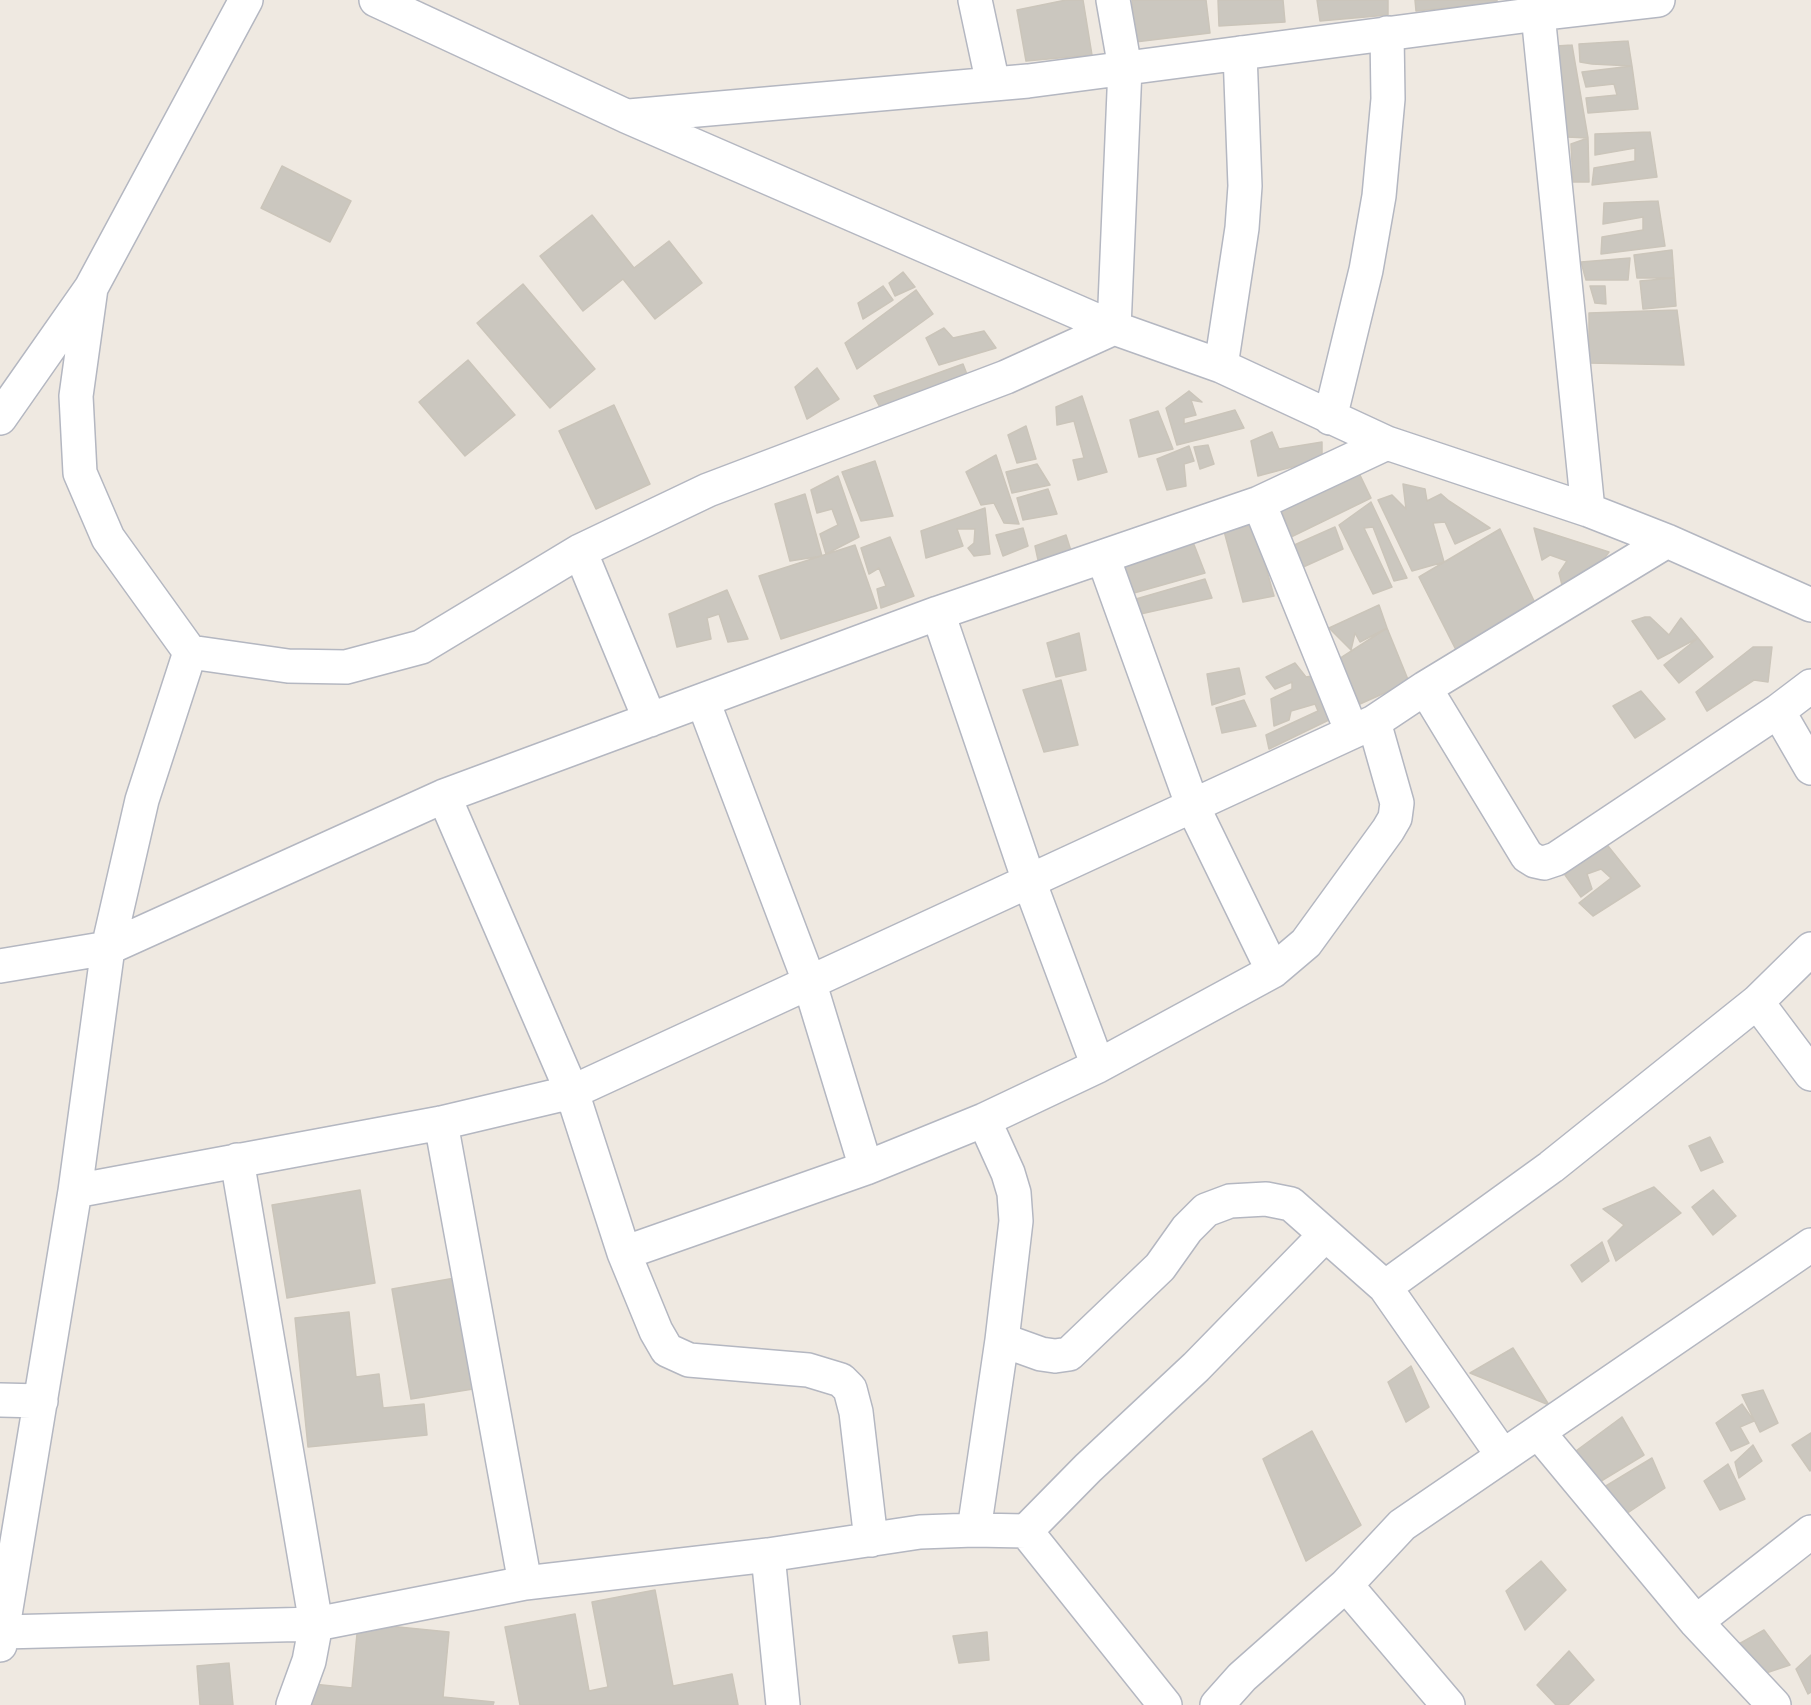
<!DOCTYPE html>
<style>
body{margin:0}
canvas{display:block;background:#efe9e1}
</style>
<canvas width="1811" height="1705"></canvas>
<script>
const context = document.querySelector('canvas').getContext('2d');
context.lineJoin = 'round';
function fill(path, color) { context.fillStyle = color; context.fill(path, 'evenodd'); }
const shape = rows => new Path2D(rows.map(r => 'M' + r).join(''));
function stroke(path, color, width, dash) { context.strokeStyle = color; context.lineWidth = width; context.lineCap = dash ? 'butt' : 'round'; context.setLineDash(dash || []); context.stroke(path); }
const building = shape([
 [1066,0,1083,0,1092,55,1026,61,1017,10,1066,0],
 [1132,0,1206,0,1210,33,1135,42,1132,0],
 [1218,0,1283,0,1285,22,1219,26,1218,0],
 [1317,0,1388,0,1388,15,1320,21,1317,0],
 [1415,0,1497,0,1497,3,1416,11,1415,0],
 [1628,41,1632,66,1592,64,1580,62,1579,44,1628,41],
 [1572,45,1588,138,1567,137,1556,46,1572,45],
 [1632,66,1638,109,1588,113,1586,98,1617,95,1614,84,1586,87,1582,72,1632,66],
 [1650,132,1657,177,1592,185,1594,168,1635,161,1635,148,1595,155,1595,134,1650,132],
 [1588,138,1589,182,1573,182,1571,144,1588,138],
 [282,166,351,201,330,242,261,208,282,166],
 [1658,201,1665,246,1601,254,1602,237,1643,230,1643,217,1603,224,1604,203,1658,201],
 [592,215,634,268,669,241,702,283,655,319,623,279,583,311,540,256,592,215],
 [1672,250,1674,278,1637,278,1634,255,1672,250],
 [1630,258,1628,280,1586,280,1581,262,1630,258],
 [903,272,915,287,895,296,889,283,903,272],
 [1674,278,1676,306,1643,309,1640,281,1674,278],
 [523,284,595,369,550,408,477,323,523,284],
 [883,286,893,300,863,319,858,303,883,286],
 [1590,286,1605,286,1606,304,1595,303,1590,286],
 [916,290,933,314,857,369,845,343,916,290],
 [1677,310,1684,365,1589,363,1589,313,1677,310],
 [944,328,953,338,984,331,996,348,939,365,926,338,944,328],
 [468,360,515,415,465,456,419,402,468,360],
 [963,364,968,377,883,413,874,396,963,364],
 [817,368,839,399,807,419,795,387,817,368],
 [1189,391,1202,402,1191,400,1196,415,1184,418,1184,424,1235,410,1244,428,1177,445,1166,408,1189,391],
 [1082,396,1107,472,1078,480,1073,460,1084,458,1074,421,1057,425,1056,407,1082,396],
 [614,405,650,484,596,509,559,431,614,405],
 [1158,411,1173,449,1139,457,1130,420,1158,411],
 [1026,426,1036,459,1017,463,1008,435,1026,426],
 [1272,432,1279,449,1322,442,1322,459,1258,476,1251,441,1272,432],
 [1208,445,1214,464,1200,469,1194,447,1208,445],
 [1189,446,1194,461,1184,464,1186,486,1167,490,1157,459,1189,446],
 [996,455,1019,524,1004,523,994,503,981,505,966,472,996,455],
 [875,461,893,516,861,521,842,472,875,461],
 [1037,464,1050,485,1012,493,1006,472,1037,464],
 [1358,471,1371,498,1291,537,1281,509,1358,471],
 [838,476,859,537,826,554,820,534,838,525,832,509,817,513,811,490,838,476],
 [1403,484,1425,489,1427,501,1441,494,1449,501,1490,528,1455,544,1445,522,1433,523,1444,562,1412,571,1378,500,1392,495,1406,509,1403,484],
 [1048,489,1057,514,1023,520,1017,498,1048,489],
 [805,494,822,556,790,561,775,504,805,494],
 [1371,502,1407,578,1394,581,1373,527,1364,528,1392,587,1373,594,1339,525,1371,502],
 [985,508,990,554,974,556,968,548,974,543,975,529,957,529,963,546,926,558,921,531,985,508],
 [1254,525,1274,596,1243,602,1224,531,1254,525],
 [1335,527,1343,549,1301,568,1292,546,1335,527],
 [1023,528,1028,546,1003,556,996,535,1023,528],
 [1534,528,1609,552,1603,560,1564,593,1559,573,1567,561,1550,555,1542,560,1534,528],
 [1500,529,1535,603,1456,650,1419,577,1500,529],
 [1066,535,1072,554,1038,560,1035,546,1066,535],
 [890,537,914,596,881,608,877,589,886,586,879,568,869,574,861,548,890,537],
 [1193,542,1205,573,1134,593,1122,563,1193,542],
 [855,545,877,608,781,639,759,576,855,545],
 [1205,579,1212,598,1136,615,1136,599,1205,579],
 [727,590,748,639,728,642,719,614,707,618,711,639,677,647,669,614,727,590],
 [1379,605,1387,628,1360,642,1355,633,1351,650,1329,628,1379,605],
 [1645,617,1650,617,1669,635,1681,618,1698,638,1658,659,1632,621,1645,617],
 [1387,628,1409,682,1360,704,1339,659,1387,628],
 [1079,633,1086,670,1056,677,1047,643,1079,633],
 [1698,638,1713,657,1679,683,1664,665,1698,638],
 [1753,647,1772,647,1768,682,1754,680,1707,711,1696,692,1753,647],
 [1295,663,1306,677,1319,675,1335,717,1269,749,1266,735,1318,711,1315,704,1291,711,1289,720,1274,726,1271,699,1292,689,1292,682,1275,689,1266,677,1295,663],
 [1239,668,1245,694,1212,705,1207,674,1239,668],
 [1061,680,1078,745,1044,752,1023,690,1061,680],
 [1641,691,1665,719,1635,738,1613,706,1641,691],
 [1244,700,1256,726,1222,733,1216,708,1244,700],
 [1604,841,1640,886,1593,916,1579,903,1611,878,1601,869,1587,874,1592,889,1581,897,1565,875,1604,841],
 [1710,1137,1723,1162,1701,1171,1689,1146,1710,1137],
 [1654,1187,1681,1213,1616,1261,1608,1241,1624,1225,1603,1209,1654,1187],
 [360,1190,375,1283,287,1298,272,1205,360,1190],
 [1713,1190,1736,1216,1713,1235,1692,1207,1713,1190],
 [1602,1242,1609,1261,1582,1282,1571,1265,1602,1242],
 [455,1278,473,1389,411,1399,392,1289,455,1278],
 [349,1312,356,1377,379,1374,383,1408,424,1404,427,1435,308,1447,295,1318,349,1312],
 [1513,1348,1549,1405,1470,1373,1513,1348],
 [1411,1366,1429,1407,1406,1422,1388,1382,1411,1366],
 [1763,1390,1778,1423,1760,1432,1742,1395,1763,1390],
 [1742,1404,1754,1421,1740,1427,1749,1443,1731,1451,1716,1423,1742,1404],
 [1622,1417,1644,1455,1588,1489,1565,1459,1622,1417],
 [1312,1431,1361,1525,1306,1561,1263,1459,1312,1431],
 [1811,1433,1811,1470,1810,1471,1792,1445,1811,1433],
 [1753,1445,1762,1461,1739,1478,1735,1462,1753,1445],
 [1652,1458,1665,1488,1614,1522,1591,1495,1652,1458],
 [1728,1464,1745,1499,1720,1510,1704,1481,1728,1464],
 [1541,1561,1566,1590,1525,1630,1506,1591,1541,1561],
 [655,1590,673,1686,732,1674,738,1705,520,1705,505,1627,575,1614,589,1691,608,1687,592,1602,655,1590],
 [358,1623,449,1632,443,1697,494,1702,493,1705,301,1705,303,1683,352,1688,358,1623],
 [1764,1630,1790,1665,1760,1675,1737,1645,1764,1630],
 [987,1632,989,1660,959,1663,953,1636,987,1632],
 [1569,1651,1594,1680,1568,1705,1556,1705,1537,1685,1569,1651],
 [1811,1655,1811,1692,1808,1694,1796,1669,1811,1655],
 [229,1663,233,1705,200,1705,197,1666,229,1663]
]);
fill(building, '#cbc7bf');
stroke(building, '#cbc5ba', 1.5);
const minor = shape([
 [376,0,626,116,1114,328,1221,366,1387,443,1588,510,1667,541,1811,605],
 [975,0,993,84],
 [1538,14,1588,510],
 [629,116,1028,81,1538,14,1658,0],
 [91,288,76,396,80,473,108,538,190,652,288,666,346,667,421,647,580,551,708,490,1006,377,1114,328,1125,68,1113,0],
 [1221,366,1242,228,1245,186,1240,53],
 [0,418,91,288,246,0],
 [1330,418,1366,270,1379,196,1388,99,1387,33],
 [1259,503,1352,732],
 [580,551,650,720],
 [1103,557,1193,807,1273,971],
 [938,613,1029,881,1098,1066],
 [1425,688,1527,856,1535,861,1544,863,1556,859,1778,711,1811,686],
 [703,701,809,981,866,1168],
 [1778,711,1811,768],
 [444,796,572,1092,624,1253,656,1331,667,1350,689,1360,808,1370,841,1380,850,1389,856,1412,871,1540],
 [0,966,108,948,444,796,938,613,1259,503,1387,443],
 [1757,1002,1811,1074],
 [441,1123,525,1583],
 [237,1160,316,1624,309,1661,293,1705],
 [75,1191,441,1123,572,1092,1374,722,1425,688,1667,541],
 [624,1253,866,1168,984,1120,1098,1066,1273,971,1306,943,1388,830,1395,818,1397,803,1374,722],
 [1385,1287,1551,1167,1757,1002,1811,949],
 [1002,1340,1041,1354,1055,1356,1069,1354,1160,1267,1187,1229,1206,1210,1230,1201,1266,1199,1291,1204,1385,1287,1503,1456],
 [0,1400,41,1401],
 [1538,1432,1811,1245],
 [974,1530,1002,1340,1016,1221,1014,1193,1008,1173,984,1120],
 [1026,1531,1165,1705],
 [768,1555,783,1705],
 [1346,1585,1448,1705],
 [1696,1622,1811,1532],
 [3,1632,316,1624,525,1583,768,1555,920,1532,974,1530,1026,1531,1088,1468,1196,1367,1325,1235],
 [0,1645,75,1191,108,948,142,800,190,652],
 [1217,1705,1242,1677,1346,1585,1402,1525,1538,1432,1696,1622,1774,1705]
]);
stroke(minor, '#b4b7c1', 36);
stroke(minor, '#fff', 33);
</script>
